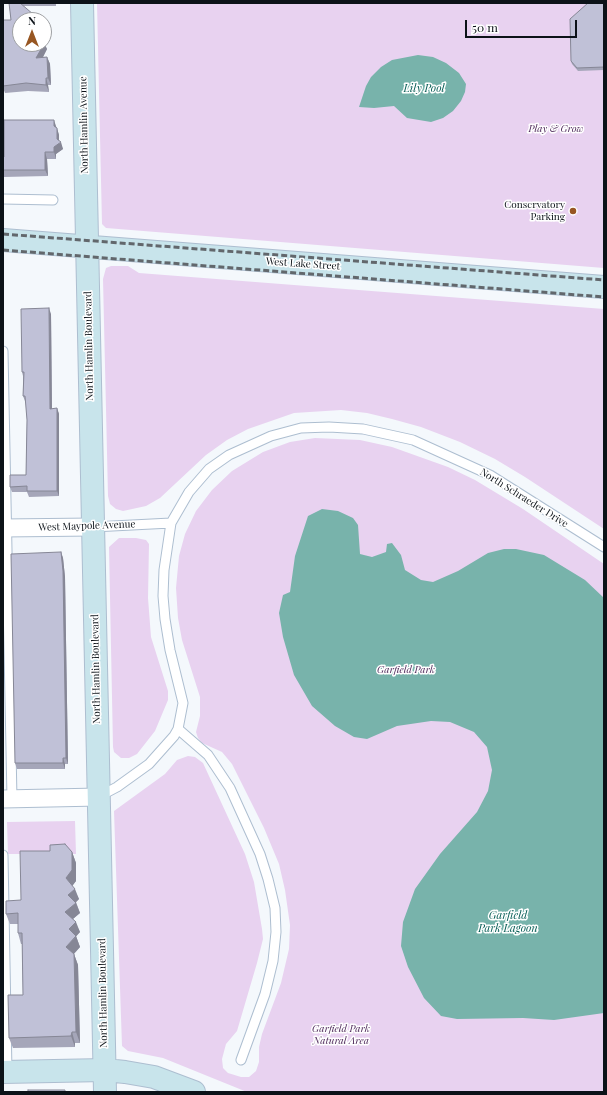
<!DOCTYPE html>
<style>
body{margin:0}
#map{position:relative;width:607px;height:1095px;overflow:hidden;background:#f4f8fc;font-family:"Playfair Display",serif}
canvas{display:block}
.frame{position:absolute;inset:0;border:4px solid #0c1218;pointer-events:none}
.north{position:absolute;left:12px;top:12px;width:40px;height:40px;box-sizing:border-box;background:#fff;border:1px solid #9ea0a3;border-radius:50%;rotate:0deg;font-size:11px;font-weight:700;line-height:16px;text-align:center;color:#0c1218}
.north::after{content:'';display:block;margin:auto;width:14px;height:18px;background:#975622;clip-path:polygon(50% 0,100% 100%,50% 72%,0 100%)}
.scale{position:absolute;left:465px;top:20px;width:112px;height:18px;box-sizing:border-box;border:2px solid #0c1218;border-top:0;padding-left:5px;font-size:12px;line-height:14px;white-space:nowrap;color:#0c1218;-webkit-text-stroke:3px #fff;paint-order:stroke}
</style>
<div id="map">
<canvas width="607" height="1095"></canvas>
<div class="frame"></div>
<div class="north">N</div>
<div class="scale">50 m</div>
</div>
<script>
const context = document.querySelector('canvas').getContext('2d');
context.lineJoin = 'round';
function fill(path, color) { context.fillStyle = color; context.fill(path, 'evenodd'); }
const shape = rows => new Path2D(rows.map(r => 'M' + r).join(''));
function stroke(path, color, width, dash) { context.strokeStyle = color; context.lineWidth = width; context.lineCap = dash ? 'butt' : 'round'; context.setLineDash(dash || []); context.stroke(path); }
function write(font, color, halo, rows, align = 'center') {
  context.font = font + ' "Playfair Display",serif'; context.lineWidth = 3; context.setLineDash([]); context.textBaseline = 'middle'; context.strokeStyle = halo; context.fillStyle = color; for (const [text, x, y, turn = 0] of rows) {
    context.save(); context.translate(x, y); context.rotate((+turn || 0) * Math.PI / 180); context.textAlign = isNaN(turn) ? turn : align; if (halo) context.strokeText(text, 0, 0); context.fillText(text, 0, 0); context.restore();
  }
}
fill(shape([
 [97,3,604,3,604,268,106,228,102,224],
 [111,266,128,266,139,273,604,309,604,529,525,477,495,459,460,442,421,427,392,419,367,413,341,410,294,413,248,429,227,440,206,455,160,498,146,506,123,511,116,509,110,504,108,496,103,279,106,268],
 [315,438,360,440,392,447,448,467,475,480,523,509,604,564,604,1092,247,1092,163,1058,128,1051,122,1046,114,811,165,774,177,760,188,756,195,757,203,763,245,854,254,882,262,929,263,939,257,963,237,1031,226,1044,222,1059,223,1068,228,1073,241,1077,249,1077,256,1071,259,1062,259,1047,262,1034,281,983,289,949,290,925,285,890,279,864,264,828,232,764,222,752,202,743,198,738,196,732,200,716,200,697,182,640,178,618,176,588,179,556,185,534,196,511,212,490,232,471,263,452,290,442],
 [119,538,136,538,146,540,149,544,148,598,151,637,168,691,168,700,155,731,137,754,129,758,121,758,114,752,113,747,109,547],
 [75,821,76,854,8,854,7,822]
]), '#e8d2f0');
fill(shape([
 [418,55,433,57,446,63,459,73,466,84,465,92,461,101,453,111,443,118,431,122,407,118,394,106,374,108,359,107,366,86,371,77,381,67,392,60],
 [322,509,338,511,353,518,358,525,360,554,372,557,386,552,387,544,392,543,401,555,405,570,421,580,433,582,458,571,488,553,504,549,516,549,544,555,585,580,604,598,604,1013,554,1020,523,1018,457,1019,441,1016,424,998,408,967,401,946,403,922,415,889,440,854,477,812,488,791,492,770,487,747,474,732,450,722,431,721,397,726,367,739,354,737,335,726,312,706,294,675,283,637,279,613,283,595,290,592,295,556,308,516]
]), '#78b3ab');
const lane = shape([
 [3,199,53,200],
 [3,351,12,799],
 [93,527,171,523],
 [100,796,117,787,149,764,174,736,178,729],
 [3,855,7,1072],
 [241,1060,265,994,273,961,276,932,275,908,268,879,260,854,230,788,208,755,178,729,183,703,170,650,165,619,163,596,164,570,171,523,189,492,209,469,229,455,271,436,301,428,329,427,363,429,413,440,490,475,604,547]
]);
const street = shape([
 [3,528,93,527],
 [3,799,99,797]
]);
const secondary = shape([
 [82,3,105,1092],
 [3,240,604,287],
 [3,1072,105,1070,125,1072,154,1077,194,1092]
]);
stroke(lane, '#adbed0', 11);
stroke(street, '#adbed0', 19);
stroke(secondary, '#adbed0', 24);
stroke(lane, '#fff', 9);
stroke(street, '#fff', 17);
stroke(secondary, '#c8e4eb', 22);
stroke(shape([
 [3,234,604,280],
 [3,250,604,297]
]), '#62676c', 3, [6, 3]);
fill(shape([
 [9,3,56,3,56,6,24,6,20,20,47,49,43,57,47,57,50,64,51,85,48,85,49,92,28,91,5,93,3,88,3,20,11,20],
 [604,3,604,70,578,71,572,64,571,61],
 [56,126,59,135,59,141,63,149,56,154,56,159,47,159,48,176,3,177,3,157],
 [51,314,52,409,57,408,59,414,59,496,29,497,27,492,12,492,10,487,26,475,27,420,26,401,25,401,23,396,23,376,22,372],
 [61,552,63,558,65,577,68,764,65,764,65,769,17,769,15,763],
 [72,852,76,863,76,881,72,886,79,899,76,902,80,913,73,919,80,932,76,936,80,947,74,954,78,965,80,1043,75,1043,75,1047,13,1048,9,1038,23,995,22,944,21,944,18,933,18,924,10,924,6,914]
]), '#a5a6b9');
fill(shape([
 [44,24,46,30,47,35,44,38],
 [44,42,47,49,39,65,36,58],
 [47,57,50,64,51,85,48,78],
 [46,78,48,85,49,92,46,85],
 [54,120,56,126,56,132,54,126],
 [57,128,59,135,59,144,61,142,63,149,56,154,56,159,54,152,54,147,57,139],
 [45,152,47,159,48,176,45,170],
 [49,308,51,314,52,415,50,409],
 [57,408,59,414,59,496,57,491],
 [61,552,63,558,65,577,68,764,66,758],
 [63,758,65,764,65,769,63,763],
 [72,852,76,863,76,881,70,889,66,878],
 [75,889,79,899,72,906,68,895],
 [76,903,80,913,68,923,65,912],
 [76,922,80,932,73,940,69,929],
 [76,936,80,947,70,958,66,947],
 [74,954,78,965,80,1043,76,1032],
 [72,1032,75,1043,75,1047,71,1036]
]), '#868796');
const building = shape([
 [9,3,20,3,40,20,20,20,20,44,44,44,36,58,47,57,48,78,46,78,46,85,26,83,3,86,3,20,11,20,9,3],
 [588,3,604,3,604,67,577,68,571,61,570,19,588,3],
 [4,120,54,120,54,126,57,128,57,139,61,142,54,147,54,152,45,152,45,170,3,170,3,157,4,157,4,120],
 [49,308,50,409,57,408,57,491,27,491,27,486,10,487,10,475,26,475,27,420,25,396,23,396,24,372,22,372,21,309,49,308],
 [61,552,63,571,66,758,63,758,63,763,15,763,11,554,61,552],
 [65,844,72,852,72,870,66,878,75,889,68,895,76,903,65,912,76,922,69,929,76,936,66,947,74,954,76,1032,72,1032,71,1036,9,1038,8,995,23,995,22,933,18,933,18,913,6,914,6,901,21,900,20,851,50,851,50,845,65,844],
 [28,1090,65,1090,65,1092,28,1092,28,1090]
]);
fill(building, '#c0c1d7');
stroke(building, '#868796', 1);
for (const [x, y, r, color] of [
 [573,211,4,"#975622"]
]) { const dot = new Path2D(); dot.arc(x, y, r, 0, 2 * Math.PI); context.fillStyle = color; context.fill(dot); stroke(dot, '#fff', 1.5); }
write('10px', '#0c1218', '#fff', [
 ["North Hamlin Avenue",84,125,-91],
 ["West Lake Street",303,264,4],
 ["North Hamlin Boulevard",89,346,-91],
 ["North Schraeder Drive",524,498,32],
 ["West Maypole Avenue",87,526,-2],
 ["North Hamlin Boulevard",96,669,-91],
 ["North Hamlin Boulevard",103,993,-91]
]);
write('italic 10px', '#4f2a5b', '#fff', [
 ["Play & Grow",556,129],
 ["Garfield Park",406,670],
 ["Garfield Park",341,1029],
 ["Natural Area",341,1041]
]);
write('10px', '#0c1218', '#fff', [
 ["Conservatory",565,205],
 ["Parking",565,217]
], 'right');
write('italic 11px', '#065d55', '#fff', [
 ["Lily Pool",424,89],
 ["Garfield",508,916],
 ["Park Lagoon",508,929]
]);
</script>
